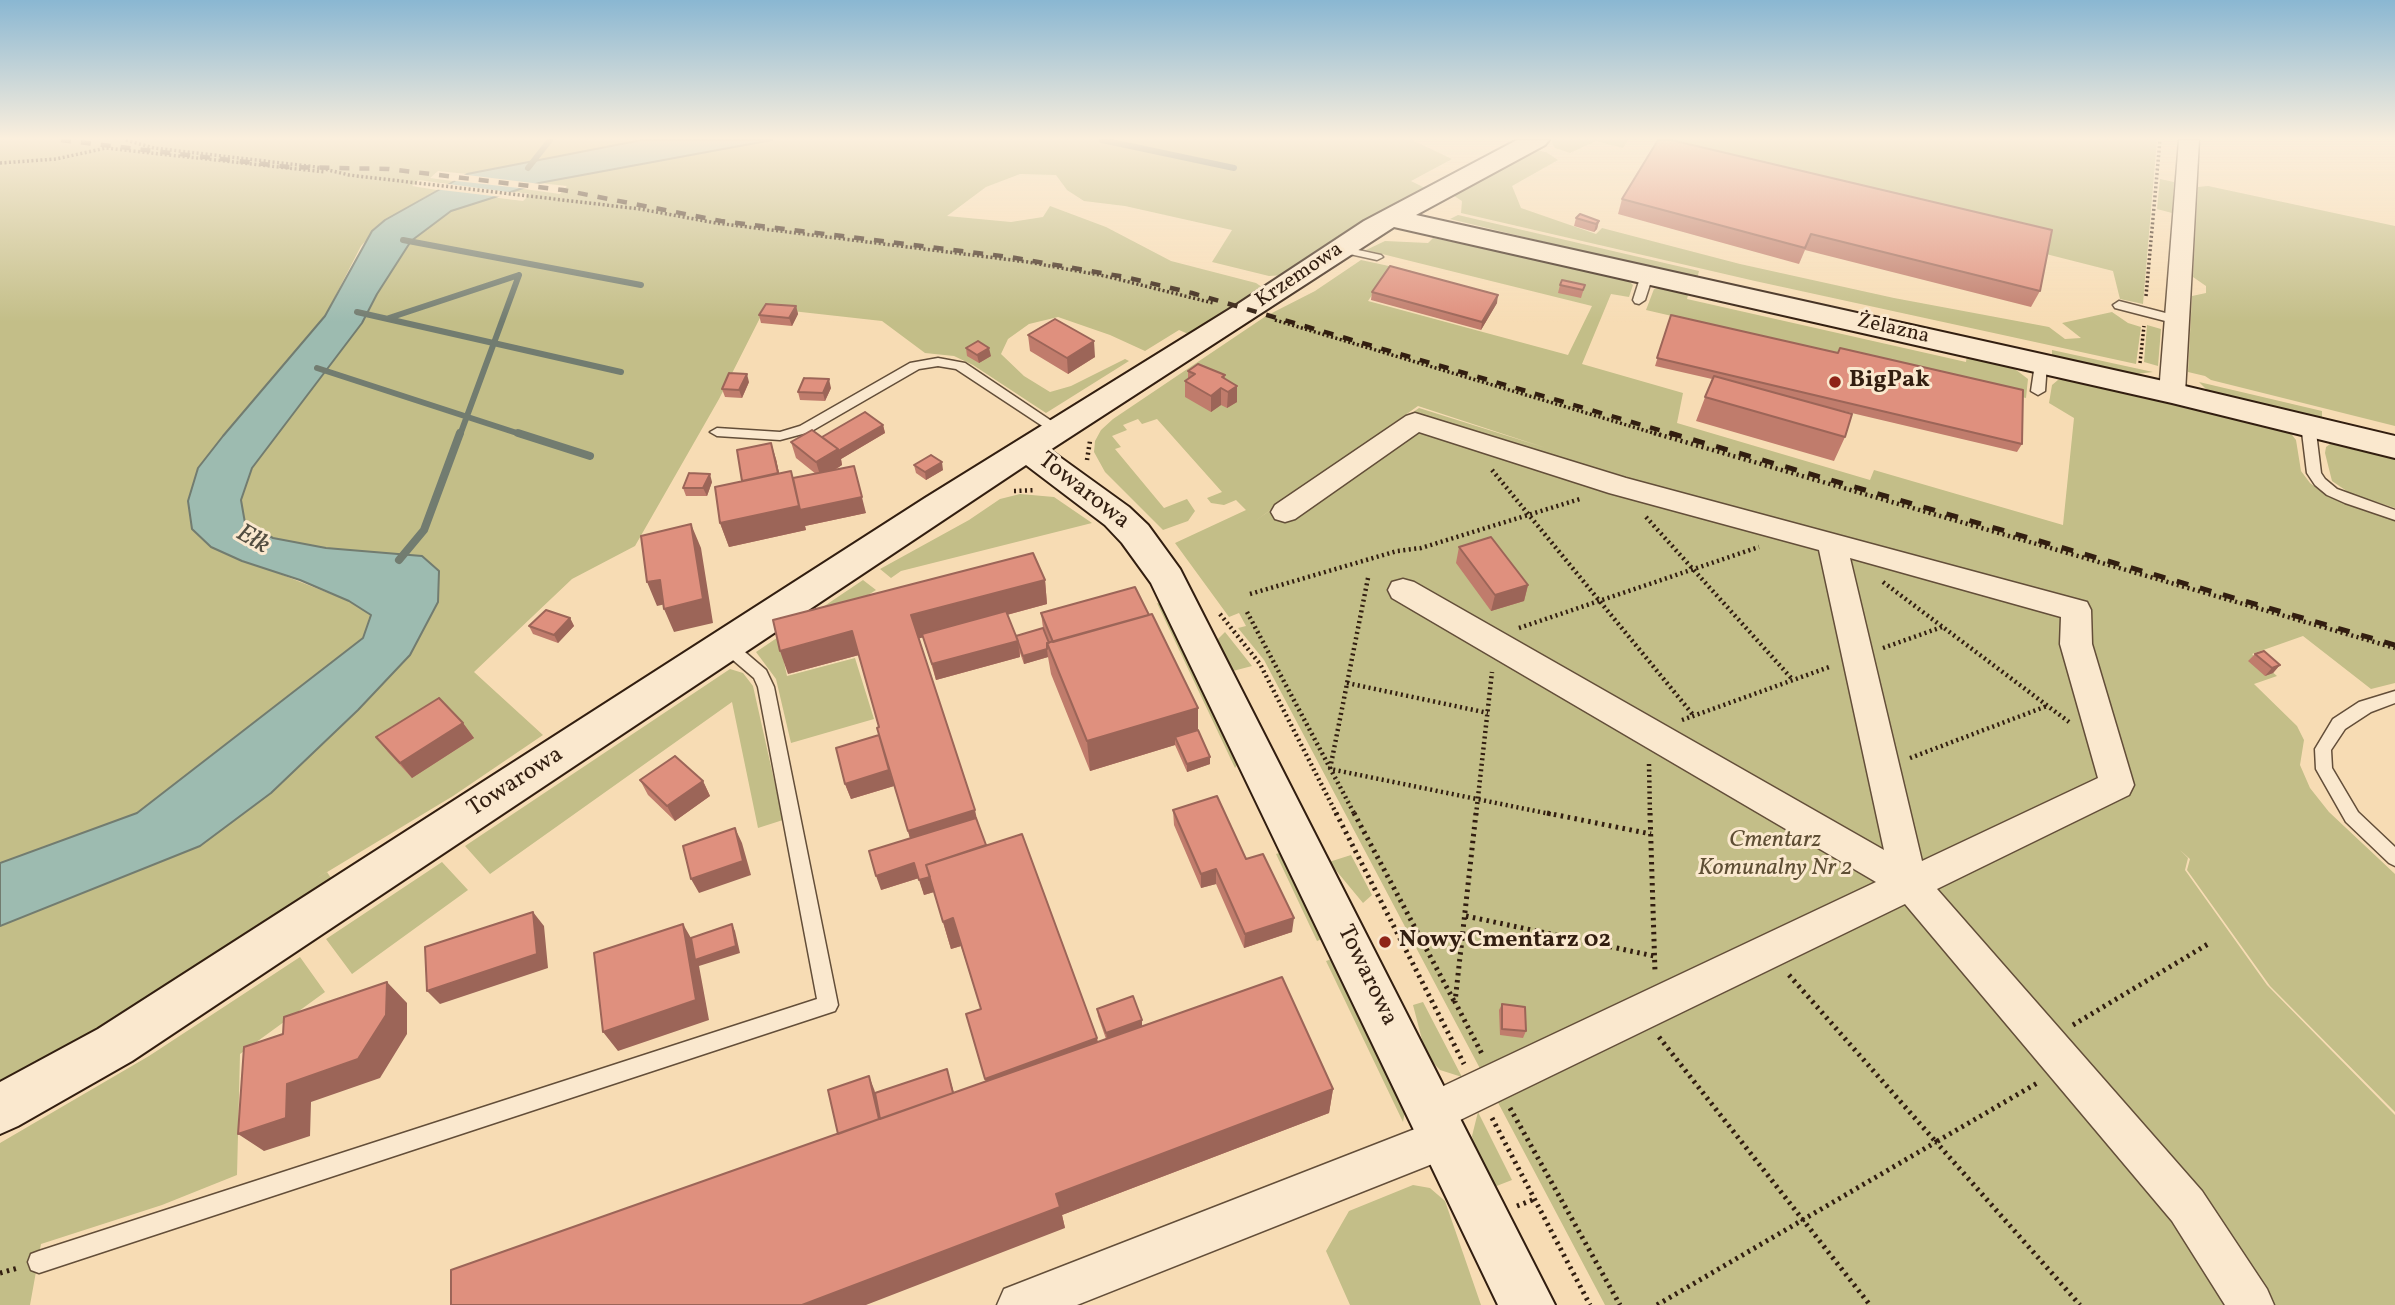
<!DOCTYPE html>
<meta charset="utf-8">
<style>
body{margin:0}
canvas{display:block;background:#f7dcb4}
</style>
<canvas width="2395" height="1305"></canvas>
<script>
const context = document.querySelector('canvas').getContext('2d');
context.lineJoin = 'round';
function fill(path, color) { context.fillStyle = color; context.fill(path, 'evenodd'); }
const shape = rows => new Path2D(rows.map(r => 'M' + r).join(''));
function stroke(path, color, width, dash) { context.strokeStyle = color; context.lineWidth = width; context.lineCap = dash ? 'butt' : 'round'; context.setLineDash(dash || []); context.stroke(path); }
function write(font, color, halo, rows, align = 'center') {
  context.font = font + ' Vollkorn,serif'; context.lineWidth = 6; context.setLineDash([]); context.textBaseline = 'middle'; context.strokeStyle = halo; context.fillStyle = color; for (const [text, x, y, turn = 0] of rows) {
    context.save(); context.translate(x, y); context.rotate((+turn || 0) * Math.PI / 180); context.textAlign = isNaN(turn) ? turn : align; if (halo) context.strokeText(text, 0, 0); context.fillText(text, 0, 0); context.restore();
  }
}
fill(shape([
 [0,140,642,140,467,174,438,171,430,178,453,181,447,184,419,180,412,186,437,190,385,220,361,246,325,316,223,436,211,547,349,601,371,615,363,638,137,813,0,863],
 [772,140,1412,140,1452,159,1411,181,1425,188,1365,220,1285,275,1269,276,1212,262,1232,230,1125,206,1084,201,1067,190,1056,175,1020,174,986,187,947,216,1011,222,1043,217,1050,206,1106,227,1171,261,1256,283,1265,289,1193,336,1179,330,1145,351,1110,335,1058,317,1029,324,1008,339,1001,354,1024,376,1050,392,1071,386,1125,359,1129,361,1046,413,973,365,954,356,925,353,882,321,765,308,719,399,635,546,572,579,474,672,543,735,453,796,314,880,327,872,333,881,115,1020,0,1085,0,926,200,846,271,793,358,710,410,655,326,548,273,538,245,523,240,500,252,468,362,323,377,294,411,241,451,211,491,197,523,201,530,194,509,191,517,188,560,194,567,186,539,183],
 [1551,140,1628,140,1623,148,1596,141,1570,153,1555,148],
 [1665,140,2157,140,2143,304,2120,299,2113,271,2046,254],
 [1534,150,1546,152,1558,160,1512,186,1521,208,1596,234,1602,228,1740,264,1894,298,2049,327,2065,339,2081,338,2062,323,2112,312,2128,323,2141,327,2136,364,1755,281,1461,213,1462,201,1448,192],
 [2160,179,2174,182,2172,213,2157,209],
 [2208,186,2395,226,2395,426,2211,380,2205,376,2188,372,2192,296,2206,293,2206,286,2193,277,2198,187],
 [1458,215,1699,271,1697,279,1450,219],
 [1433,238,1624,276,1633,285,1629,297,1611,294,1582,364,1683,393,1677,423,1870,480,1874,470,2063,525,2074,418,2049,403,2052,385,2058,380,2072,378,2289,431,2296,440,2301,471,2310,483,2329,497,2395,519,2395,683,2371,689,2303,636,2252,654,2277,676,2254,684,2297,726,2304,740,2300,765,2310,788,2329,812,2395,874,2395,1112,2270,986,2187,870,2190,859,2180,850,2188,858,2185,870,2267,985,2395,1115,2395,1305,1605,1305,1264,660,1238,628,1246,626,1239,613,1229,617,1175,543,1246,510,1236,500,1224,505,1211,503,1207,498,1222,492,1157,419,1142,424,1138,419,1123,425,1127,430,1112,436,1121,447,1115,449,1164,508,1187,499,1195,511,1188,521,1163,530,1105,472,1094,452,1095,441,1101,430,1113,419,1266,316,1315,291,1361,260,1412,271,1408,279,1387,273,1368,301,1568,355,1592,306,1366,250,1385,241,1428,243],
 [1418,406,1546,448,1419,408,1255,521],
 [1669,286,1689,291,1687,299,1966,362,1967,354,2007,363,2028,379,2026,398,1646,310,1654,289],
 [2147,325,2161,329,2158,366,2144,362],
 [2052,350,2153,372,2128,375,2052,359],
 [2199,382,2322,411,2322,421,2222,396,2209,392],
 [2334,441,2395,455,2395,508,2351,494,2332,481,2325,453,2326,447],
 [1020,494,1054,497,1092,523,901,571,891,578,880,569,969,520,1000,499],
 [863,580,876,590,868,595,886,601,780,643,787,676,855,658,874,719,791,743,776,679,756,652],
 [1157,603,1165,605,1239,762,1235,768],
 [1225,632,1252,666,1233,671,1217,640],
 [730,669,743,673,753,686,783,820,758,828,732,702,490,874,465,846],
 [1279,853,1291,857,1322,939,1317,941,1276,854],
 [1351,855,1372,895,1363,903,1329,862],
 [442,862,468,890,352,974,326,939],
 [300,957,325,992,240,1054,237,1175,162,1205,41,1244,30,1305,0,1305,0,1143,149,1056],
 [1332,959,1405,1111,1403,1122,1326,961],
 [1423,1002,1462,1077,1440,1070,1426,1055,1413,1005],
 [1478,1112,1512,1180,1494,1187,1476,1152,1472,1136],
 [1413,1185,1430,1188,1445,1201,1481,1305,1350,1305,1326,1251,1349,1211]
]), '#c3be88');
const water = shape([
 [642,140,772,140,539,183,451,211,411,241,377,294,362,323,252,468,241,500,245,523,273,538,326,548,422,556,439,571,438,602,410,655,358,710,271,793,200,846,0,926,0,863,137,813,363,638,371,615,349,601,300,580,242,561,211,547,192,529,188,501,198,468,223,436,325,316,372,231,385,220,467,174,642,140]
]);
fill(water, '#9dbbb0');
stroke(water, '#727c70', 2);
fill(shape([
 [459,174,549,185,528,189,447,180],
 [441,183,516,193,501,197,433,189]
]), '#f7dcb4');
stroke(shape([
 [1102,140,1234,168],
 [528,168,550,140],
 [403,240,641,285],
 [357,312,621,372],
 [389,318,519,275],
 [317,368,523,435],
 [460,435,519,275]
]), '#727c70', 6);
stroke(shape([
 [518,433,590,456],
 [399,560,424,530,460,433]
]), '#727c70', 8);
const lane = shape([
 [1340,246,1381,255,1383,257,1377,260,1336,251,1334,249,1340,246],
 [1647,271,1653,275,1645,300,1639,304,1635,303,1633,300,1641,275,1647,271],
 [2119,301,2181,317,2183,320,2177,324,2115,308,2113,305,2119,301],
 [938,358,965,363,1065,430,1063,433,1053,433,956,369,938,366,919,369,810,432,780,440,717,436,710,432,717,428,780,432,800,426,910,363,938,358],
 [2041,360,2047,364,2045,391,2038,395,2031,391,2035,364,2041,360],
 [2308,420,2315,424,2321,473,2325,479,2337,489,2395,510,2395,520,2345,503,2327,495,2315,485,2307,473,2301,424,2308,420],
 [726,639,732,641,766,670,774,687,838,1005,835,1011,39,1273,31,1270,28,1262,31,1254,39,1251,817,999,758,687,754,678,720,649,718,645,726,639],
 [2395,691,2395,703,2371,712,2345,729,2331,750,2332,768,2358,812,2395,847,2395,866,2389,863,2346,822,2316,769,2315,749,2333,719,2359,702,2395,691]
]);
const street = shape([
 [2179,140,2199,140,2185,393,2181,399,2172,401,2163,399,2159,393,2179,140],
 [1415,413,1626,478,2087,602,2091,610,2092,644,2134,785,2129,795,1937,889,2202,1191,2267,1289,2274,1305,2225,1305,2172,1221,1905,904,1456,1122,1460,1123,1466,1138,1460,1153,1077,1305,997,1305,1004,1289,1420,1127,1412,1112,1418,1098,1876,882,1392,598,1388,590,1392,582,1403,579,1414,582,1884,850,1819,550,1609,493,1419,432,1295,519,1285,522,1275,519,1271,512,1275,505,1406,416,1415,413],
 [1850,558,2061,617,2060,644,2098,778,1922,861,1850,558]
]);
const secondary = shape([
 [1517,140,1549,140,1545,145,1416,215,2172,383,2395,436,2395,458,2172,403,1394,227,1050,450,1129,507,1148,525,1180,569,1555,1305,1498,1305,1151,583,1122,543,1105,525,1026,465,132,1061,18,1126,0,1134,0,1082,98,1029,925,498,1238,304,1364,221,1517,140]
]);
stroke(lane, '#634e39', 3);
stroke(street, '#634e39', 3);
stroke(secondary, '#321e10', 4);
stroke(shape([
 [126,140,154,148,316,167,349,175,640,209,716,223,1028,262,1105,276,1213,303],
 [0,163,56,159,106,148,325,172],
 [2146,296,2160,140],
 [1275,320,1660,435],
 [2140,363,2144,326]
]), '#321e10', 3.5, [2, 2.5]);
stroke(shape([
 [1654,433,2395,648],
 [1087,460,1090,441],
 [1492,470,1694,716],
 [1014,491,1036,490],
 [1646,517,1793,680],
 [1368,578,1330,769,1555,815],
 [1883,582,2069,722],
 [1250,594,1397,551,1421,548,1580,499],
 [1247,612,1355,815],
 [1220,614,1260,664,1337,815],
 [1519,628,1759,547],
 [1883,648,1942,627],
 [1347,683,1488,713],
 [1682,720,1832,666],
 [1910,758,2047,706],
 [1649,764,1650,815],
 [1476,815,1492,672]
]), '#321e10', 4.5, [2, 3.5]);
stroke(shape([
 [1336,813,1464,1064],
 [1354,813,1454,1001],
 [1476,813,1455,1002,1482,1054],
 [1547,813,1651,834],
 [1650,813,1655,972],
 [1466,916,1654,956],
 [1789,975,1936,1142,2039,1082],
 [2073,1025,2208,944],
 [1659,1037,1870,1305],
 [1510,1108,1620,1305],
 [1492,1118,1590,1305],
 [1517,1206,1535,1199],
 [0,1273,18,1268],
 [1657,1305,1936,1142,2080,1305]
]), '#321e10', 5, [2.5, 4.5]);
fill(lane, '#fae8ce');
fill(street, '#fae8ce');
fill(secondary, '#fae8ce');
stroke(shape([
 [61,140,289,167,389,169,563,190,721,221,1010,257,1125,277,1192,293,1676,435]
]), '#321e10', 4.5, [10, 10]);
stroke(shape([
 [1670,433,2395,645]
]), '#321e10', 5, [12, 12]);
fill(shape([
 [1658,140,2040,291,2031,307,1805,250,1799,264,1618,214,1622,199],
 [1576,218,1599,221,1597,229,1594,232,1574,226],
 [1560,285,1585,285,1581,298,1558,293],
 [1372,292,1497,303,1481,330,1371,300],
 [796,306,798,314,792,326,761,323,759,315],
 [1671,315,1838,353,1840,348,2022,444,2017,452,1822,406,1845,437,1834,461,1696,421,1712,379,1655,366],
 [1028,335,1095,357,1068,374,1030,351],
 [966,348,991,356,979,363,967,356],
 [1188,371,1225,375,1225,379,1237,386,1237,402,1227,408,1221,405,1211,412,1185,397,1185,381,1188,379],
 [749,382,742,398,725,397,722,389],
 [831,388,825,401,800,400,798,392],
 [883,425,885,433,841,459,842,465,835,470,866,513,805,526,806,530,729,547,720,523,742,481,776,459,779,473,793,478,816,474,796,458,791,442],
 [914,465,943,470,926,480,916,473],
 [712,482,707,496,686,496,683,488],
 [1459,547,1528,585,1524,601,1491,611,1456,563],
 [1045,580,1047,604,1007,615,1016,636,1043,628,1041,613,1198,730,1210,764,1187,772,1175,745,1090,771,1051,674,1048,657,1024,664,1020,653,1020,657,936,680,923,637,919,638,976,818,986,845,1097,1038,1098,1042,1106,1039,1098,1016,1097,1009,1142,1020,1142,1026,1333,1089,1329,1113,1062,1215,1065,1228,838,1134,874,1089,875,1093,947,1069,954,1093,986,1082,966,1014,981,1009,961,946,951,949,934,892,924,895,919,878,881,890,910,838,884,751,894,786,851,799,845,784,879,735,879,727,859,655,788,674],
 [570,618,574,626,558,643,533,634,529,626],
 [2255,654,2280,665,2273,673,2265,676,2248,661],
 [463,723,474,738,412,778,388,752,376,737],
 [640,780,703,781,710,796,675,821,648,795],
 [1173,810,1246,859,1292,932,1244,948,1216,884,1201,888,1174,825],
 [1502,1004,1526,1031,1523,1038,1500,1035,1499,1010]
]), '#c07c6c');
fill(shape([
 [1599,221,1597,229,1594,232,1596,224],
 [1498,295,1497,303,1481,330,1482,322],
 [796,306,798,314,792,326,789,318],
 [1094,341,1095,357,1068,374,1067,358],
 [989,348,991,356,979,363,977,355],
 [747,374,749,382,742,398,739,390],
 [829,379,831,388,825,401,823,393],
 [1237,386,1237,402,1227,408,1228,392],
 [1221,388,1221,405,1211,412,1211,396],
 [883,425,885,433,841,459,842,465,821,478,816,462],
 [771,443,776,459,784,496,743,487],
 [942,462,943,470,926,480,925,472],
 [854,466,866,513,805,526,806,530,729,547,720,523,791,471,798,494],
 [710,474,712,482,707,496,703,488],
 [691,524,701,548,713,623,674,632,664,609],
 [660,580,670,603,657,606,647,582],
 [1045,580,1047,604,917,639,911,615],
 [1528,585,1524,601,1491,611,1495,595],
 [570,618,574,626,558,643,554,635],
 [852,631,859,655,788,674,780,651],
 [1018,641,1020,657,936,680,932,664],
 [1047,649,1048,657,1024,664,1023,656],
 [2280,665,2273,673,2265,676,2272,668],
 [1198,708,1198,738,1175,737,1175,745,1090,771,1087,741],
 [463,723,474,738,412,778,400,763],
 [1210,757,1210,764,1187,772,1187,764],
 [889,770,894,786,851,799,845,784],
 [703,781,710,796,675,821,667,806],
 [975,810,980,833,914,853,908,831],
 [735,828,742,843,751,875,699,893,691,879],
 [914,863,919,878,881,890,876,876],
 [1216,869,1216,884,1201,888,1201,874],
 [930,877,934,892,924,895,919,880],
 [533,912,544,926,548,968,440,1004,427,991],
 [953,918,961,946,951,949,943,922],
 [1294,918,1292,932,1244,948,1245,934],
 [683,924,695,945,732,924,735,931,740,953,699,966,709,1020,618,1051,603,1032],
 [387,982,407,1003,407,1034,380,1078,311,1102,310,1136,264,1151,238,1134],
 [1142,1020,1142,1027,1107,1040,1106,1033],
 [1097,1038,1100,1063,993,1104,985,1079],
 [947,1069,959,1112,844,1146,869,1076,874,1089,883,1125],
 [1333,1089,1329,1113,1062,1215,1065,1228,866,1305,802,1305,1056,1194]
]), '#9c6558');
const building = shape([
 [1658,140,1671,140,2052,230,2040,291,1811,234,1805,248,1622,199,1658,140],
 [1580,214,1599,221,1596,224,1576,218,1580,214],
 [1390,266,1498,295,1482,322,1372,292,1390,266],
 [1562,280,1585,285,1583,290,1560,285,1562,280],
 [766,304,796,306,789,318,759,315,766,304],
 [1671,315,1838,353,1840,348,2023,390,2022,444,1657,358,1671,315],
 [1055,319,1094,341,1067,358,1028,335,1055,319],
 [978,341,989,348,977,355,966,348,978,341],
 [1198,364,1225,375,1222,377,1237,386,1228,392,1221,388,1211,396,1185,381,1195,374,1188,371,1198,364],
 [729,373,747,374,739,390,722,389,729,373],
 [1714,376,1852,414,1845,437,1705,397,1714,376],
 [804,378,829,379,823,393,798,392,804,378],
 [865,412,883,425,838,451,838,449,822,437,865,412],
 [812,430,838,449,816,462,791,442,812,430],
 [771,443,778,473,742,481,737,450,771,443],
 [931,455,942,462,925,472,914,465,931,455],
 [854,466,862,497,800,510,793,478,854,466],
 [791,471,799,506,720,523,715,487,791,471],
 [689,473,710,474,703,488,683,488,689,473],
 [691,524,703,599,664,609,660,580,647,582,641,536,691,524],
 [1491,537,1528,585,1495,595,1459,547,1491,537],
 [1033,553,1045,580,911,615,975,810,908,831,877,728,879,727,852,631,780,651,773,620,1033,553],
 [1135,587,1149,615,1053,642,1041,613,1135,587],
 [546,610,570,618,554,635,529,626,546,610],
 [1006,611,1018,641,932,664,922,634,1006,611],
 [1152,614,1198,708,1087,741,1047,643,1152,614],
 [1043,628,1049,643,1047,643,1047,649,1023,656,1016,636,1043,628],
 [2264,651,2280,665,2272,668,2255,654,2264,651],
 [439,698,463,723,400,763,376,737,439,698],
 [1198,730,1210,757,1187,764,1175,737,1198,730],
 [879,735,889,770,845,784,836,748,879,735],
 [675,756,703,781,667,806,640,780,675,756],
 [1217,796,1246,859,1263,854,1294,918,1245,934,1216,869,1201,874,1173,810,1217,796],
 [976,818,986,845,926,865,930,877,919,880,914,863,876,876,869,851,976,818],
 [735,828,743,861,691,879,683,846,735,828],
 [1022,834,1097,1038,985,1079,966,1014,981,1009,953,918,943,922,926,865,1022,834],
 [533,912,537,954,427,991,425,947,533,912],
 [683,924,696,1000,603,1032,594,953,683,924],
 [732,924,736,946,695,960,691,938,732,924],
 [1282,977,1333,1089,1056,1194,1060,1207,802,1305,451,1305,451,1270,1282,977],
 [387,982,386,1015,358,1059,287,1084,286,1118,238,1134,244,1047,283,1034,284,1017,387,982],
 [1133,996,1142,1020,1106,1033,1097,1009,1133,996],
 [1502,1004,1525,1007,1526,1031,1502,1029,1502,1004],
 [947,1069,953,1093,880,1119,875,1093,947,1069],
 [869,1076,879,1119,838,1134,828,1090,869,1076]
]);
fill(building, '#df907e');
stroke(building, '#9c6558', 2);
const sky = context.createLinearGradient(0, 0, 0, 322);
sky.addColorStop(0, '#8ab7d2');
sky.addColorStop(0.43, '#fbefdd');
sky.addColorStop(1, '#fbefdd00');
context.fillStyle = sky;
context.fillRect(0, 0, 2395, 322);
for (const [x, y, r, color] of [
 [1835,382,7,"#8f2418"],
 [1385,942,7,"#8f2418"]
]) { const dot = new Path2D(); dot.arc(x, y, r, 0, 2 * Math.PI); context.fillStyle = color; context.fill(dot); stroke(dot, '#fae8ce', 2.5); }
write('21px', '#321e10', '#fae8ce', [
 ["Krzemowa",1300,276,-34],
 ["Żelazna",1893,330,13]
]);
write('bold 24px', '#321e10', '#fae8ce', [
 ["BigPak",1849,382],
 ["Nowy Cmentarz 02",1399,942]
], 'left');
write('24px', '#321e10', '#fae8ce', [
 ["Towarowa",1083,492,38],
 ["Towarowa",516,783,-33],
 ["Towarowa",1366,976,64]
]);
write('italic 24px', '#5e4e34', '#fae8ce', [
 ["Cmentarz",1775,842],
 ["Komunalny Nr 2",1775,870]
]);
write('italic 26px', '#524d40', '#fae8ce', [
 ["Ełk",252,541,30]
]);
</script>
